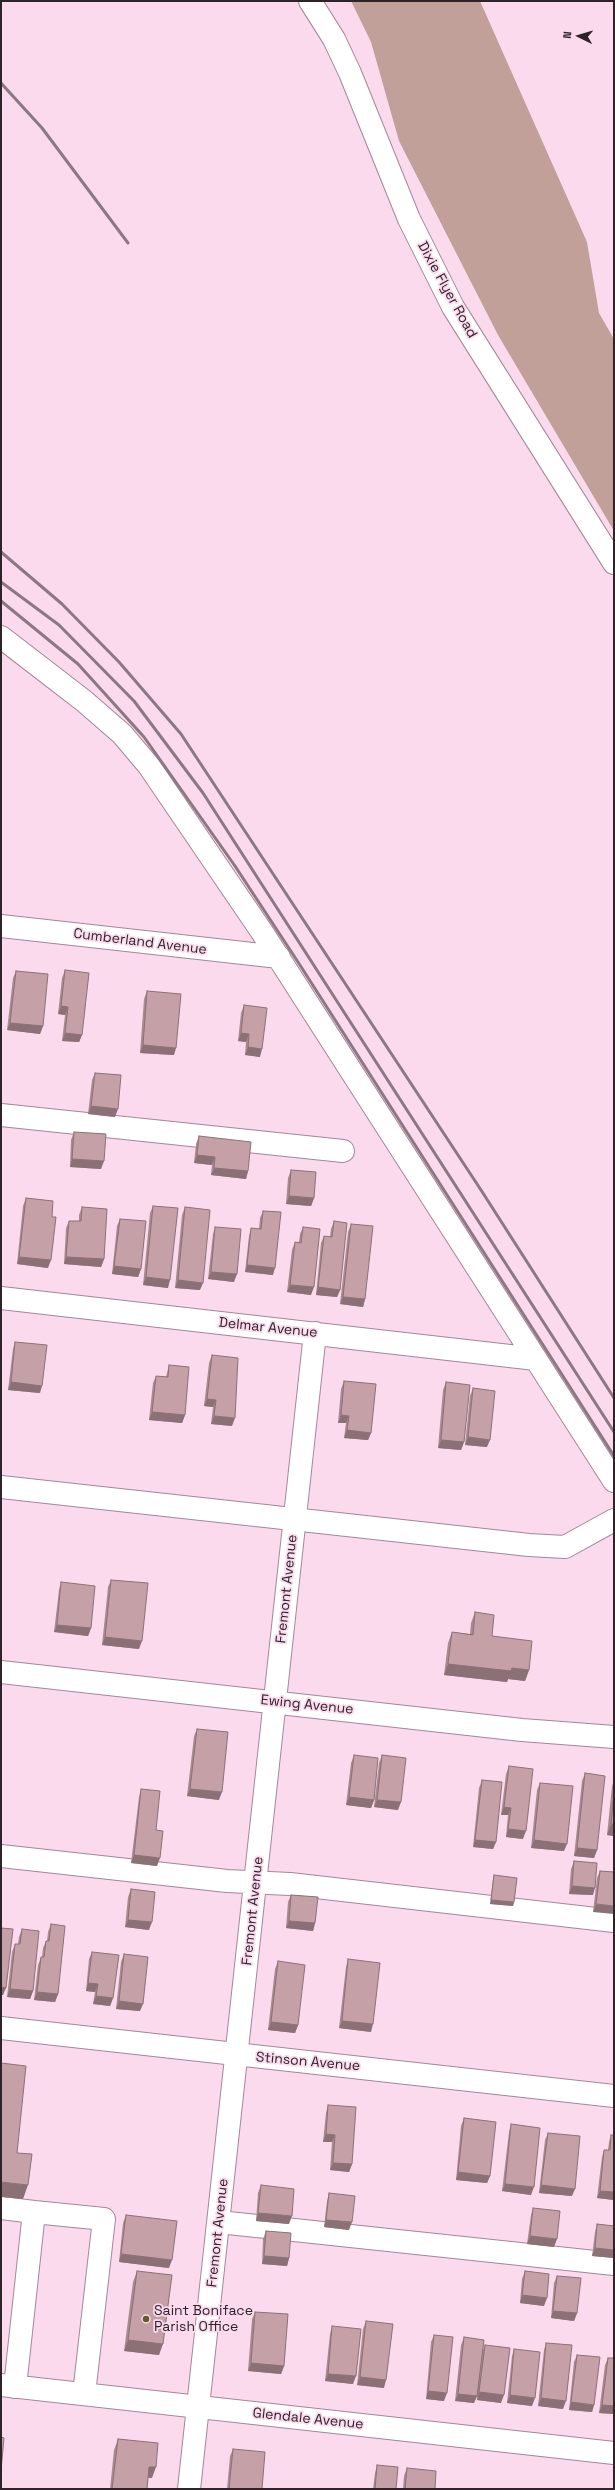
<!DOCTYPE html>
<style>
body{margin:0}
#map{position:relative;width:615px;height:2490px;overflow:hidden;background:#fbdaee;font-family:"Space Grotesk",sans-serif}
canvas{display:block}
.frame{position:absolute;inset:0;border:2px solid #2f232a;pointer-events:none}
.north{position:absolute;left:559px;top:16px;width:40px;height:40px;-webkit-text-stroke:3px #fbdaee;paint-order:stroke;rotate:275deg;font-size:11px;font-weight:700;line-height:16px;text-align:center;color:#2f232a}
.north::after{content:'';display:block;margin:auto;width:14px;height:18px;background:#2f232a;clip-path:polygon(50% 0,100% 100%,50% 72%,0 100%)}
</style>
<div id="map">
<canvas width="615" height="2490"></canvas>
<div class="frame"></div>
<div class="north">N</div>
</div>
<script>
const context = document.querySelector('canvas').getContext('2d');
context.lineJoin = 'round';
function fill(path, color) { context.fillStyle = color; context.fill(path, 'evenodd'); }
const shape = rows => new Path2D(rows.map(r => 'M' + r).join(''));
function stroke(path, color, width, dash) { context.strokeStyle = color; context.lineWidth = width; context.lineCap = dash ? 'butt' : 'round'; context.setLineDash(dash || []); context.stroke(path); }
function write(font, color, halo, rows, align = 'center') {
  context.font = font + ' "Space Grotesk",sans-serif'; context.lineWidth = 3.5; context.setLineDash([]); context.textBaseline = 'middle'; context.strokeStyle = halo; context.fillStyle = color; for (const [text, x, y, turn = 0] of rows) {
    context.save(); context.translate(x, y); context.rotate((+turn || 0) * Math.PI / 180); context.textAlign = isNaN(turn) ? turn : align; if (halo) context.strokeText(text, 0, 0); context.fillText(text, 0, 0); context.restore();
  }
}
fill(shape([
 [351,1,480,1,587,242,599,313,614,339,614,531,498,335,399,141,371,42]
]), '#c2a09a');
const minor = shape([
 [310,1,334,39,350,73,409,219,453,307,614,563],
 [1,637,84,701,122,734,149,766,262,932,614,1481],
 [1,926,279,957],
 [1,1115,343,1151],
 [1,1298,536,1359],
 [1,1487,529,1545,565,1547,614,1520],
 [1,1672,522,1730,614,1737],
 [1,1856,227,1881,290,1884,614,1921],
 [1,2028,614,2096],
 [1,2208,34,2212,15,2387],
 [34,2212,104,2219,84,2394],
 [219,2222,614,2264],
 [1,2385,614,2453],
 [189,2489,315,1333]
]);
stroke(minor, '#a48699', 24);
stroke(minor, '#fff', 22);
stroke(shape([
 [1,83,42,128,128,243],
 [1,552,62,604,119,662,181,734,481,1190,614,1398],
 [1,582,59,625,134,701,203,793,614,1432],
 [1,601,78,664,144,737,235,866,298,962,614,1456]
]), '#8c7783', 3);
fill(shape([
 [65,970,82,1035,79,1042,62,1041,65,1015,58,1014,62,978],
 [16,971,43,1026,40,1034,7,1030,13,978],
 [147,991,174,1055,140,1053,144,999],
 [244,1005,260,1057,245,1055,246,1042,238,1041,241,1013],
 [95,1073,115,1117,88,1114,92,1080],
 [74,1132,101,1169,70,1167,71,1140],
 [199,1136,248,1171,246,1179,211,1175,212,1165,194,1163,196,1144],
 [291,1170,314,1198,311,1206,286,1204,288,1178],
 [26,1198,52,1217,48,1268,17,1264,23,1206],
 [153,1206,168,1288,143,1285,150,1213],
 [82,1207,104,1259,101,1267,64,1264,66,1228,69,1221,79,1221,79,1215],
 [185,1207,200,1290,175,1288,182,1215],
 [263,1211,273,1275,245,1272,249,1236,251,1228,259,1229,260,1218],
 [120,1219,141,1269,138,1277,112,1274,117,1226],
 [334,1221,340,1290,337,1297,316,1295,321,1243,324,1236,330,1237,331,1229],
 [351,1224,365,1299,363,1307,340,1304,348,1232],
 [215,1227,234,1282,208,1279,213,1234],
 [303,1227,311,1295,287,1292,292,1250,295,1242,299,1242,300,1234],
 [15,1342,40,1393,8,1390,13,1349],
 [212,1355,232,1426,211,1424,213,1407,204,1406,209,1363],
 [169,1365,185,1415,182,1423,149,1420,153,1383,156,1376,166,1377],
 [344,1381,371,1433,368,1440,344,1438,346,1423,338,1423,341,1389],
 [446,1382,464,1442,461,1450,438,1448,443,1390],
 [473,1388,487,1447,465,1445,470,1396],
 [111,1580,139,1649,102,1645,108,1587],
 [61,1582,91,1628,88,1636,54,1632,59,1590],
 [475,1612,492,1636,529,1670,525,1681,508,1679,507,1682,444,1675,448,1643,452,1632,470,1634,471,1623],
 [197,1729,219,1800,187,1796,194,1736],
 [354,1755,374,1800,371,1808,346,1805,351,1763],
 [382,1755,398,1810,374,1807,379,1763],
 [509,1766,523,1839,506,1837,508,1815,501,1815,506,1774],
 [585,1773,597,1850,594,1858,574,1856,582,1781],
 [482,1780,496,1842,493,1849,473,1847,479,1788],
 [614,1780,614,1836,607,1835,612,1786],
 [540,1783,564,1851,531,1848,537,1790],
 [141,1789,156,1830,157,1866,131,1863,139,1797],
 [574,1861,593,1895,569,1894,571,1869],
 [600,1871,614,1872,593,1912,597,1878],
 [494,1875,514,1902,513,1906,490,1904,493,1879],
 [131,1889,149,1930,125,1927,128,1897],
 [291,1895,315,1923,313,1931,286,1928,288,1902],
 [51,1924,58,1994,55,2002,34,2000,38,1965,41,1957,42,1957,43,1948,46,1941,47,1941,48,1932],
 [22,1929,33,1991,30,1999,7,1997,12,1952,15,1944,18,1944,19,1937],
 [92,1952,113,1998,110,2006,93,2004,95,1992,86,1991,89,1959],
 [124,1954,140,2011,116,2009,121,1962],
 [348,1959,371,2032,339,2028,346,1967],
 [278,1961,298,2025,295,2033,268,2030,275,1969],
 [328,2105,352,2164,349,2172,330,2170,332,2142,323,2142,326,2113],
 [464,2118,490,2176,487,2183,456,2180,461,2126],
 [511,2124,531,2195,502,2191,509,2132],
 [548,2133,572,2196,539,2193,545,2140],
 [611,2135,614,2200,597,2198,602,2157,604,2150,608,2150,609,2142],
 [261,2185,289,2224,256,2221,258,2193],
 [329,2193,349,2230,324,2227,327,2201],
 [533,2208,554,2247,527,2244,531,2215],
 [126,2215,169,2268,119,2262,123,2223],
 [597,2224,614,2226,614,2258,592,2256,595,2232],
 [266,2231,289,2258,287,2266,262,2264,263,2239],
 [137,2271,159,2355,124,2351,133,2282],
 [525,2271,544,2306,520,2303,522,2279],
 [557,2276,577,2313,574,2321,551,2318,554,2283],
 [255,2312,284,2366,281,2374,248,2371,252,2319],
 [366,2321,384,2388,357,2385,363,2329],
 [332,2326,353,2384,325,2381,330,2334],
 [434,2335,444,2401,426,2399,431,2342],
 [464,2337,482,2352,485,2345,501,2403,477,2400,477,2396,474,2403,455,2401,461,2345],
 [546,2343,563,2409,538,2406,544,2350],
 [514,2349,532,2406,507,2403,512,2356],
 [577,2355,594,2405,592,2412,569,2410,574,2362],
 [608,2358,614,2414,599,2413,605,2365],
 [118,2439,152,2478,148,2478,147,2489,110,2489,114,2450],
 [233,2449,262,2489,227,2489,230,2456],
 [377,2465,396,2489,373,2489,375,2473],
 [407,2468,435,2489,403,2489,404,2476]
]), '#aa8a90');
fill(shape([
 [61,1006,68,1007,65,1015,58,1014],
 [10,1023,43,1026,40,1034,7,1030],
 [65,1033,82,1035,79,1042,62,1041],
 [241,1033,249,1034,246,1042,238,1041],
 [143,1045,176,1048,174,1055,140,1053],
 [248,1047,262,1049,260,1057,245,1055],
 [91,1106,118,1109,115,1117,88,1114],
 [197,1155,215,1157,212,1165,194,1163],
 [72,1159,104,1161,101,1169,70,1167],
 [214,1168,248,1171,246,1179,211,1175],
 [289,1196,314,1198,311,1206,286,1204],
 [19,1257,51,1260,48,1268,17,1264],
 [66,1257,104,1259,101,1267,64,1264],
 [247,1265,275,1268,273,1275,245,1272],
 [114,1266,141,1269,138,1277,112,1274],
 [211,1272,237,1274,234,1282,208,1279],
 [146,1277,170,1280,168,1288,143,1285],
 [178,1280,203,1283,200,1290,175,1288],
 [290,1285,314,1287,311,1295,287,1292],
 [318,1287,340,1290,337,1297,316,1295],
 [343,1297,365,1299,363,1307,340,1304],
 [11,1382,42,1386,40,1393,8,1390],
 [207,1399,216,1400,213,1407,204,1406],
 [152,1412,185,1415,182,1423,149,1420],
 [341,1415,349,1416,346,1423,338,1423],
 [214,1416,235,1418,232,1426,211,1424],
 [347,1430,371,1433,368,1440,344,1438],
 [468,1437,490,1440,487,1447,465,1445],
 [441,1440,464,1442,461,1450,438,1448],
 [57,1625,91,1628,88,1636,54,1632],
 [105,1637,142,1641,139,1649,102,1645],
 [448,1664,512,1668,529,1670,525,1681,508,1679,507,1682,444,1675],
 [190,1789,222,1792,219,1800,187,1796],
 [349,1797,374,1800,371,1808,346,1805],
 [377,1800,401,1802,398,1810,374,1807],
 [504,1807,511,1808,508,1815,501,1815],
 [611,1824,614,1824,614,1836,607,1835],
 [508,1829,526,1831,523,1839,506,1837],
 [475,1840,496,1842,493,1849,473,1847],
 [534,1840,567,1844,564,1851,531,1848],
 [577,1848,597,1850,594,1858,574,1856],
 [134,1855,160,1858,157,1866,131,1863],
 [572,1886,595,1888,593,1895,569,1894],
 [491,1900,514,1902,513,1906,490,1904],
 [596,1904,614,1906,614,1914,593,1912],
 [128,1920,152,1922,149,1930,125,1927],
 [289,1921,315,1923,313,1931,286,1928],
 [88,1983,98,1984,95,1992,86,1991],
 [1,1987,6,1988,3,1995,1,1995],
 [10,1989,33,1991,30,1999,7,1997],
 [37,1992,58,1994,55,2002,34,2000],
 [96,1996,113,1998,110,2006,93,2004],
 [119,2001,143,2004,140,2011,116,2009],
 [342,2021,373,2024,371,2032,339,2028],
 [271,2022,298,2025,295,2033,268,2030],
 [326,2134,335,2135,332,2142,323,2142],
 [333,2163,352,2164,349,2172,330,2170],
 [458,2172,490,2176,487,2183,456,2180],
 [1,2182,28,2185,23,2199,1,2197],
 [505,2184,534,2187,531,2195,502,2191],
 [541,2185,575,2189,572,2196,539,2193],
 [600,2191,614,2192,614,2200,597,2198],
 [258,2213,292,2216,289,2224,256,2221],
 [326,2220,352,2222,349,2230,324,2227],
 [530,2236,557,2239,554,2247,527,2244],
 [595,2248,614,2250,614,2258,592,2256],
 [121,2254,172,2260,169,2268,119,2262],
 [264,2256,289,2258,287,2266,262,2264],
 [522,2295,547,2298,544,2306,520,2303],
 [553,2311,577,2313,574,2321,551,2318],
 [128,2340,163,2344,159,2355,124,2351],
 [251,2363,284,2366,281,2374,248,2371],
 [328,2374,356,2376,353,2384,325,2381],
 [360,2377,386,2380,384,2388,357,2385],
 [428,2391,447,2393,444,2401,426,2399],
 [479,2392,504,2395,501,2403,477,2400],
 [458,2394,477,2396,474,2403,455,2401],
 [510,2395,535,2398,532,2406,507,2403],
 [541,2398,566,2401,563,2409,538,2406],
 [571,2402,594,2405,592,2412,569,2410],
 [602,2405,614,2406,614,2414,599,2413],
 [149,2467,156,2467,152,2478,145,2477]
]), '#8b7075');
const building = shape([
 [65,970,89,973,82,1035,65,1033,68,1007,61,1006,65,970],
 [16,971,48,974,43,1026,10,1023,16,971],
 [147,991,181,994,176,1048,143,1045,147,991],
 [244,1005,267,1008,262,1049,248,1047,249,1034,241,1033,244,1005],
 [95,1073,121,1075,118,1109,91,1106,95,1073],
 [74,1132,106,1134,104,1161,72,1159,74,1132],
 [199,1136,251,1142,248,1171,214,1168,215,1157,197,1155,199,1136],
 [291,1170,316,1172,314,1198,289,1196,291,1170],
 [26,1198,53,1201,52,1217,56,1217,51,1260,19,1257,26,1198],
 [153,1206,178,1208,170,1280,146,1277,153,1206],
 [82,1207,107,1209,104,1259,66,1257,69,1221,81,1221,82,1207],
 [185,1207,210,1210,203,1283,178,1280,185,1207],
 [263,1211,281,1212,275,1268,247,1265,251,1228,261,1229,263,1211],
 [120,1219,146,1221,141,1269,114,1266,120,1219],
 [334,1221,347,1223,340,1290,318,1287,324,1236,332,1237,334,1221],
 [351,1224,373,1226,365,1299,343,1297,351,1224],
 [215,1227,241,1229,237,1274,211,1272,215,1227],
 [303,1227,320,1229,314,1287,290,1285,295,1242,301,1243,303,1227],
 [15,1342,47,1345,42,1386,11,1382,15,1342],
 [212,1355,238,1358,235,1418,214,1416,216,1400,207,1399,212,1355],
 [169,1365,189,1367,185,1415,152,1412,156,1376,168,1377,169,1365],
 [344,1381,376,1384,371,1433,347,1430,349,1416,341,1415,344,1381],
 [446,1382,470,1385,464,1442,441,1440,446,1382],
 [473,1388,495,1391,490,1440,468,1437,473,1388],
 [111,1580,148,1583,142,1641,105,1637,111,1580],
 [61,1582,95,1586,91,1628,57,1625,61,1582],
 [475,1612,494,1615,492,1636,532,1641,529,1670,512,1668,511,1671,448,1664,452,1632,473,1635,475,1612],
 [197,1729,228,1732,222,1792,190,1789,197,1729],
 [354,1755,378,1758,374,1800,349,1797,354,1755],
 [382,1755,406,1758,401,1802,377,1800,382,1755],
 [509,1766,533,1769,526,1831,508,1829,511,1808,504,1807,509,1766],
 [585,1773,605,1776,597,1850,577,1848,585,1773],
 [482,1780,502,1782,496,1842,475,1840,482,1780],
 [540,1783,573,1786,567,1844,534,1840,540,1783],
 [141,1789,160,1791,156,1830,163,1831,160,1858,134,1855,141,1789],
 [614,1794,614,1824,611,1824,614,1794],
 [574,1861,597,1863,595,1888,572,1886,574,1861],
 [600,1871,614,1872,614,1906,596,1904,600,1871],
 [494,1875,517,1878,514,1902,491,1900,494,1875],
 [131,1889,155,1892,152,1922,128,1920,131,1889],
 [291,1895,318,1897,315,1923,289,1921,291,1895],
 [51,1924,65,1926,58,1994,37,1992,41,1957,44,1957,46,1941,49,1941,51,1924],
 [1,1928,13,1929,6,1988,1,1987,1,1928],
 [22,1929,39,1931,33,1991,10,1989,15,1944,20,1944,22,1929],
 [92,1952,119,1955,113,1998,96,1996,98,1984,88,1983,92,1952],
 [124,1954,148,1957,143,2004,119,2001,124,1954],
 [348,1959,380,1963,373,2024,342,2021,348,1959],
 [278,1961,305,1965,298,2025,271,2022,278,1961],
 [1,2063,26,2066,17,2153,32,2154,28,2185,1,2182,1,2063],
 [328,2105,356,2107,352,2164,333,2163,335,2135,326,2134,328,2105],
 [464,2118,496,2122,490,2176,458,2172,464,2118],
 [511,2124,540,2128,534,2187,505,2184,511,2124],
 [548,2133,580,2136,575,2189,541,2185,548,2133],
 [611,2135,614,2135,614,2192,600,2191,604,2150,610,2150,611,2135],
 [261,2185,294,2189,292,2216,258,2213,261,2185],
 [329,2193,355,2196,352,2222,326,2220,329,2193],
 [533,2208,560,2211,557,2239,530,2236,533,2208],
 [126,2215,177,2221,172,2260,121,2254,126,2215],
 [597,2224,614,2226,614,2250,595,2248,597,2224],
 [266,2231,291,2233,289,2258,264,2256,266,2231],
 [137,2271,172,2275,163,2344,128,2340,137,2271],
 [525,2271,549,2274,547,2298,522,2295,525,2271],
 [557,2276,581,2278,577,2313,553,2311,557,2276],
 [255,2312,288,2314,284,2366,251,2363,255,2312],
 [366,2321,393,2324,386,2380,360,2377,366,2321],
 [332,2326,361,2329,356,2376,328,2374,332,2326],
 [434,2335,453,2337,447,2393,428,2391,434,2335],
 [464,2337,484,2340,477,2396,458,2394,464,2337],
 [546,2343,572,2345,566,2401,541,2398,546,2343],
 [485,2345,510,2348,504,2395,479,2392,485,2345],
 [514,2349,540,2352,535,2398,510,2395,514,2349],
 [577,2355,600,2357,594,2405,571,2402,577,2355],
 [608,2358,614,2358,614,2406,602,2405,608,2358],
 [1,2437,4,2438,1,2471,1,2437],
 [118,2439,158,2443,156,2467,149,2467,147,2489,112,2489,118,2439],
 [233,2449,265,2452,262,2489,229,2489,233,2449],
 [377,2465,398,2467,396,2489,375,2489,377,2465],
 [407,2468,436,2471,435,2489,405,2489,407,2468]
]);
fill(building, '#c6a0a7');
stroke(building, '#8b7075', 1);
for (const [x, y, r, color] of [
 [146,2319,4,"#605b28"]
]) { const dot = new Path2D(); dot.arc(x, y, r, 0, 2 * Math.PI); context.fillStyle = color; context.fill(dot); stroke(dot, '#fbdaee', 1.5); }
write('14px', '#2f232a', '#fbdaee', [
 ["Dixie Flyer Road",447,290,61],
 ["Cumberland Avenue",140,942,7],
 ["Delmar Avenue",268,1328,6],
 ["Fremont Avenue",287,1589,-84],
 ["Ewing Avenue",307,1705,6],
 ["Fremont Avenue",253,1911,-84],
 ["Stinson Avenue",308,2062,5],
 ["Fremont Avenue",218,2233,-84],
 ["Glendale Avenue",308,2419,6]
]);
write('14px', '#2f232a', '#fbdaee', [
 ["Saint Boniface",154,2311],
 ["Parish Office",154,2327]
], 'left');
</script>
